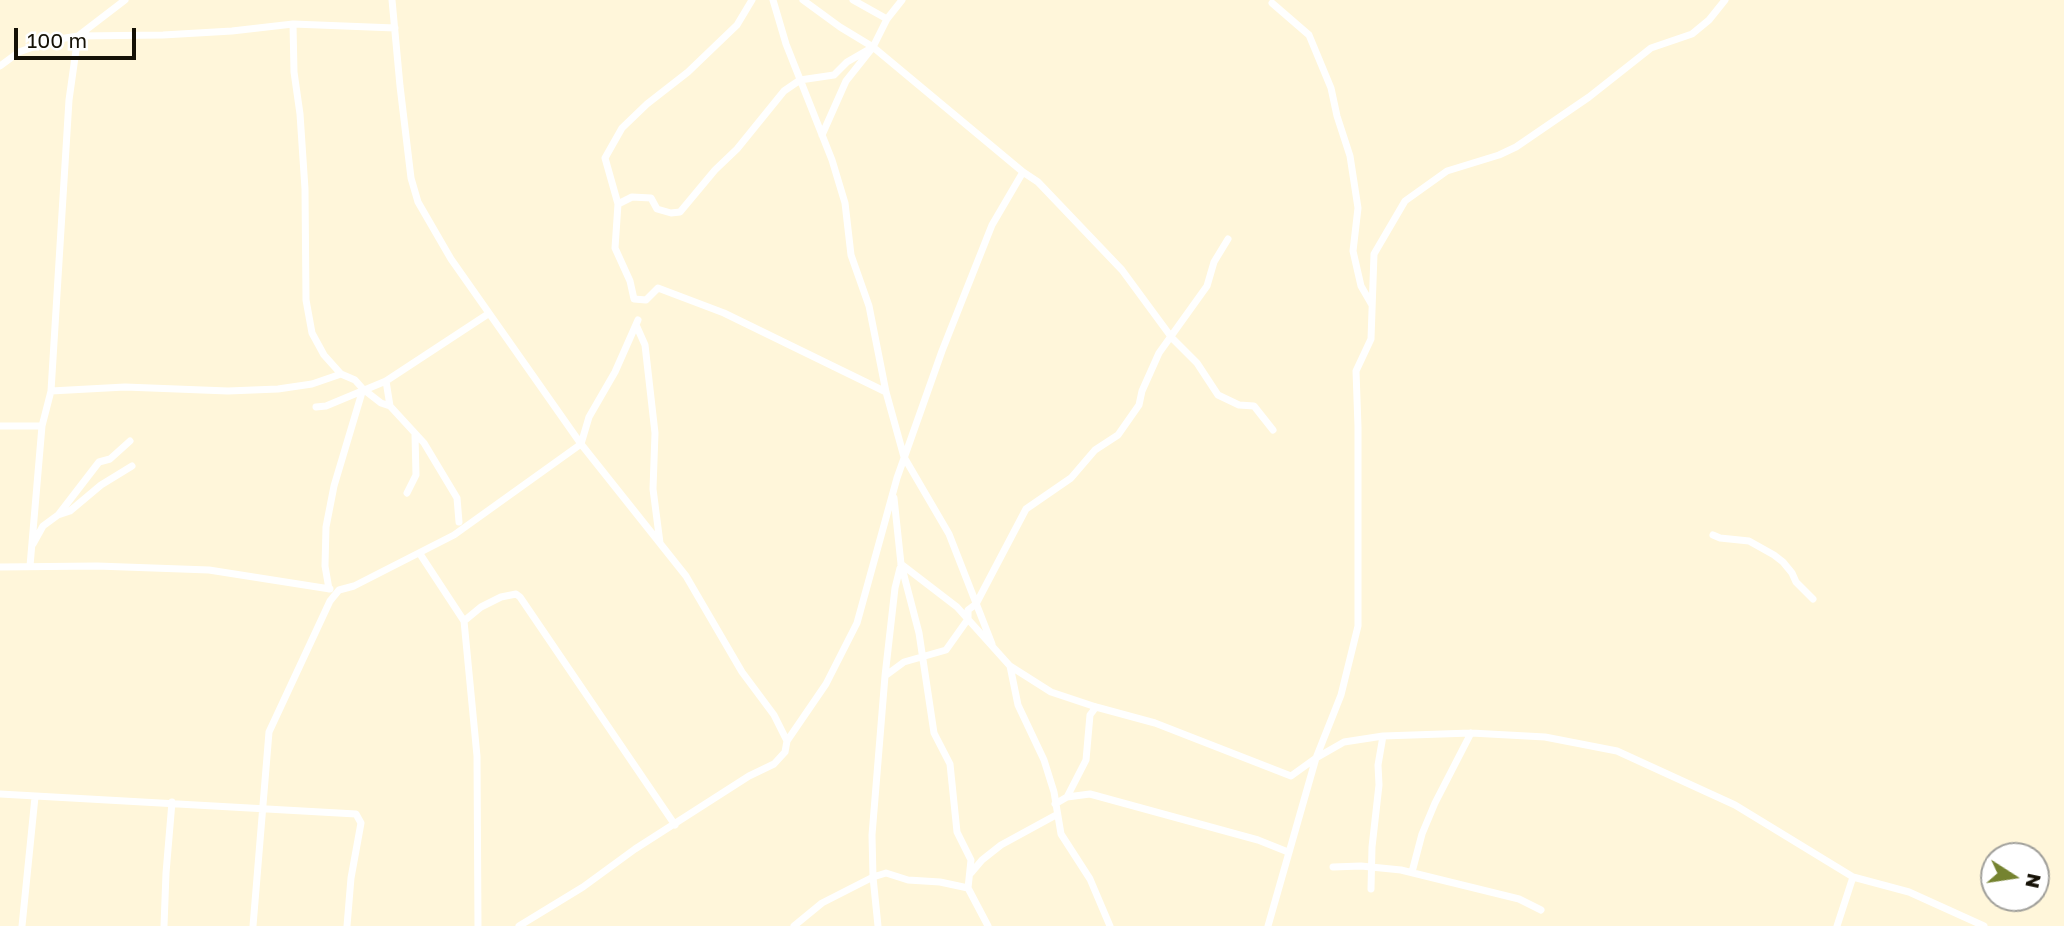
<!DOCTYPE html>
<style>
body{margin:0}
#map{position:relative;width:2064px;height:926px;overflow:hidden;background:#fff6da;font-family:"Golos Text",sans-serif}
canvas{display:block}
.north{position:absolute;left:1980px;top:842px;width:70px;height:70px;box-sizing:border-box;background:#fff;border:2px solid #a1a09b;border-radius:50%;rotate:102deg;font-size:19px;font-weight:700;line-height:28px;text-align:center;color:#151106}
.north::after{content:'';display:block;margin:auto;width:24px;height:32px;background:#758330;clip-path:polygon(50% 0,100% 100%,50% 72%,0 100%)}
.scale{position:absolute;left:14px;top:28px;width:122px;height:32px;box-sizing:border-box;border:4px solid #151106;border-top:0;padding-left:9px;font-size:21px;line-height:24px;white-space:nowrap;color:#151106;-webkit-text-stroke:5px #fff;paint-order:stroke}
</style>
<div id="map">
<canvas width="2064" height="926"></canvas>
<div class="north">N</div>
<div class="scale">100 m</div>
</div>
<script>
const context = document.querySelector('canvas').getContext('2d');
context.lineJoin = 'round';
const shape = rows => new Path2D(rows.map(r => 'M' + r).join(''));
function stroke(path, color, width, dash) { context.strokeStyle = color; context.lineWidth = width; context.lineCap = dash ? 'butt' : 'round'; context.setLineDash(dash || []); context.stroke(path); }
stroke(shape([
 [392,0,400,86,411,178,418,202,451,259,581,444,686,576,742,672,774,715,787,741,785,752,774,764,749,776,635,849,583,887,519,926],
 [752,0,737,25,688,72,647,104,622,128,605,158,618,204,615,248,630,281,634,299,646,300,658,288,724,313,886,392],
 [773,0,786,44,832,160,845,203,851,255,869,306,886,392,904,457,949,534,992,644],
 [853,0,887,19],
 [1272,3,1309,35,1331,88,1337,116,1350,156,1358,208,1353,251,1361,286,1372,305],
 [293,24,294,72,300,114,305,189,306,300,312,333,324,355,341,374,355,380,363,389,334,486,326,527,325,566,329,589],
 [0,66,19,52,53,40,78,36,163,35,232,31,293,24,395,28],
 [822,135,846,81,873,47,887,19,902,0],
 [1023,172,1038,182,1122,270,1172,338,1197,363,1218,395,1239,405,1254,406,1273,430],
 [618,204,632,197,651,198,657,209,671,213,680,212,715,170,737,149,784,91,800,80,834,75,847,62,873,47],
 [637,327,645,345,655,433,653,489,660,543],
 [386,381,390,406,424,443,457,498,459,522],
 [363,389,381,403,390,406],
 [51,391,125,387,228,391,278,389,312,384,341,374],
 [316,407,326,406,386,381,488,314],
 [0,426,42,426],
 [407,493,416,475,415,435],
 [894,498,901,564,919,633,934,733,950,764,957,832,971,860,968,888,988,926],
 [59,514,99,462,110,459,130,441],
 [1713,535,1720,538,1749,541,1774,555,1783,562,1792,573,1796,582,1813,599],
 [33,544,43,526,58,515,70,511,101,485,132,466],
 [420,554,464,621,477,756,478,926],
 [901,564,957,607,1010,666,1051,692,1096,707,1155,723,1291,776,1316,758,1341,695,1358,626,1358,427,1356,371,1371,339,1374,254,1405,201,1447,171,1499,155,1516,147,1589,97,1651,48,1692,34,1709,20,1725,0],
 [30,566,42,426,51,391,69,100,78,36,125,0],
 [0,567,97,566,209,570,330,589],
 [464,621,481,607,501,597,516,594,520,597,675,825],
 [1010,666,1018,705,1044,760,1054,792,1061,834,1090,879,1110,926],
 [885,676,895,588,900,568],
 [787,741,826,684,857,623,897,478,942,351,992,225,1023,172,873,47,840,27,803,0],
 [0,794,356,814,361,823,351,878,347,926],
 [1067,797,1086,760,1090,715,1096,707],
 [1055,804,1067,797,1090,794,1258,840,1288,852],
 [1333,867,1361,866,1401,870,1519,899,1541,910],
 [1412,872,1422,834,1435,803,1471,733],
 [971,873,982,860,1001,845,1056,815],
 [1371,889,1372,847,1379,785,1378,765,1383,736],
 [22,926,35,797],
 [164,926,166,873,172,802],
 [253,926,269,732,330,601,339,590,354,586,454,535,581,444,589,417,615,372,638,320],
 [794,926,822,903,873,877,886,873,908,880,940,882,968,888],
 [878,926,873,877,872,835,885,676,904,662,946,650,968,619,968,610,976,604,1026,509,1071,478,1095,450,1118,435,1139,405,1142,391,1159,353,1207,286,1214,262,1228,239],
 [1268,926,1316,758,1344,742,1383,736,1471,733,1545,737,1617,751,1735,805,1853,877,1909,892,1984,926],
 [1837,926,1853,877]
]), '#fff', 7);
</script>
